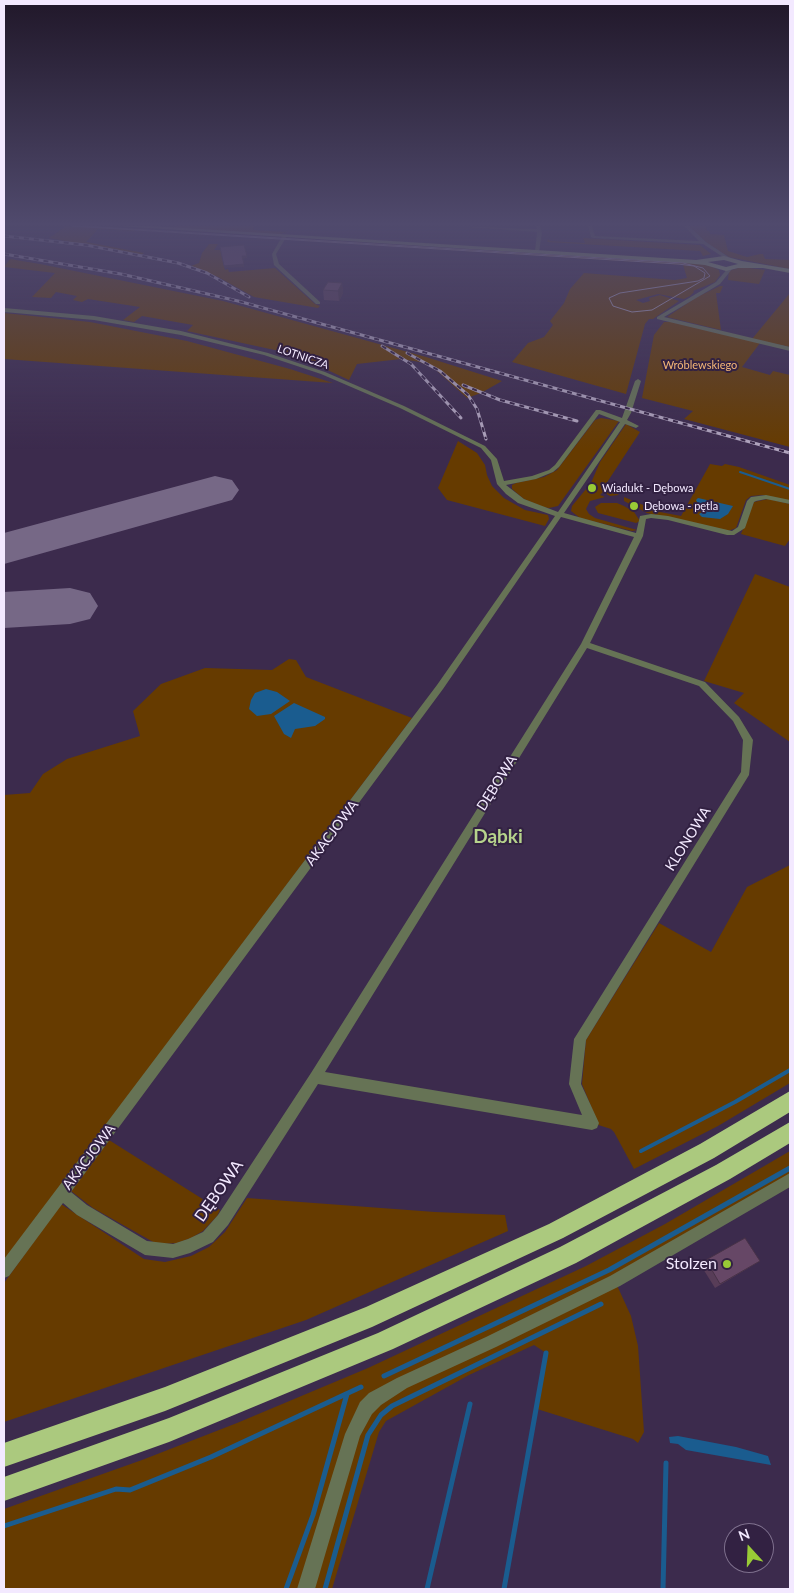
<!DOCTYPE html>
<meta charset="utf-8">
<style>
body{margin:0}
#map{position:relative;width:794px;height:1593px;overflow:hidden;background:#3c2b4d;font-family:Lato,sans-serif}
canvas{display:block}
.frame{position:absolute;inset:0;border:5px solid #f3e9ff;pointer-events:none}
.north{position:absolute;left:724px;top:1523px;width:50px;height:50px;box-sizing:border-box;background:#322142;border:1px solid #7f718e;border-radius:50%;rotate:340deg;font-size:14px;font-weight:700;line-height:20px;text-align:center;color:#f3e9ff}
.north::after{content:'';display:block;margin:auto;width:18px;height:22px;background:#99cb36;clip-path:polygon(50% 0,100% 100%,50% 72%,0 100%)}
</style>
<div id="map">
<canvas width="794" height="1593"></canvas>
<div class="frame"></div>
<div class="north">N</div>
</div>
<script>
const context = document.querySelector('canvas').getContext('2d');
context.lineJoin = 'round';
function fill(path, color) { context.fillStyle = color; context.fill(path, 'evenodd'); }
const shape = rows => new Path2D(rows.map(r => 'M' + r).join(''));
function stroke(path, color, width, dash) { context.strokeStyle = color; context.lineWidth = width; context.lineCap = dash ? 'butt' : 'round'; context.setLineDash(dash || []); context.stroke(path); }
function write(font, color, halo, rows, align = 'center') {
  context.font = font + ' Lato,sans-serif'; context.lineWidth = 4; context.setLineDash([]); context.textBaseline = 'middle'; context.strokeStyle = halo; context.fillStyle = color; for (const [text, x, y, turn = 0] of rows) {
    context.save(); context.translate(x, y); context.rotate((+turn || 0) * Math.PI / 180); context.textAlign = isNaN(turn) ? turn : align; if (halo) context.strokeText(text, 0, 0); context.fillText(text, 0, 0); context.restore();
  }
}
fill(shape([
 [61,226,136,229,134,231,98,229,86,242,144,253,141,255,49,238,65,227],
 [176,226,254,226,253,230,287,232,277,235,174,228],
 [688,226,706,226,707,231,709,231,710,234,724,235,728,251,747,257,760,254,763,254,765,259,790,260,790,269,729,257,707,243],
 [583,238,700,245,711,254,703,256,700,251,547,242,548,239,550,241,585,243],
 [299,239,706,264,719,270,720,275,715,282,693,291,694,292,690,296,684,299,658,294,636,300,643,303,650,301,649,298,660,295,679,301,653,319,649,319,645,324,626,394,512,362,528,343,544,337,553,325,550,321,564,303,570,289,584,273,675,280,687,278,683,265,292,240],
 [209,244,218,244,214,250,221,250,225,270,228,269,229,272,275,268,315,304,320,306,318,308,254,297,218,277,191,266,199,263,202,253],
 [4,258,40,264,223,301,426,357,502,381,481,393,467,398,435,369,420,362,401,359,357,364,349,380,293,354,187,331,193,325,142,316,134,322,123,320,140,307,88,299,82,302,73,300,77,296,56,292,51,298,32,297,55,273,4,267,10,259],
 [741,267,765,270,759,284,728,280,729,271],
 [720,286,723,286,720,293,716,293,721,330,667,317,697,297],
 [790,293,790,347,752,339],
 [4,313,90,322,187,341,290,369,333,383,4,359],
 [664,322,673,322,760,343,742,367,770,375,773,371,790,375,790,447,684,419,693,411,642,398,654,335],
 [601,418,619,421,558,506,549,508,543,507,524,499,512,489,512,485,516,483,544,477,557,470,595,420],
 [626,424,640,432,604,487,619,495,610,496,603,492,600,495,605,497,590,501,586,509,589,514,595,518,637,530,632,531,580,518,571,511,572,506,591,483,600,462],
 [458,441,477,453,485,465,487,475,492,486,504,498,525,510,548,515,549,519,545,526,447,500,438,488],
 [710,464,722,466,725,464,739,467,790,485,790,501,763,495,751,496,746,500,736,528,728,531,647,513,624,501,624,497,660,512,681,516],
 [768,499,790,504,790,539,785,546,741,534,754,502],
 [601,503,617,503,624,506,634,512,640,521,636,523,598,513,595,507],
 [755,574,790,587,790,742,734,703,744,693,704,681],
 [289,659,296,660,306,677,412,718,4,1261,4,795,30,793,43,774,67,759,140,736,133,711,161,684,205,668,272,670],
 [790,865,790,1083,718,1126,634,1169,614,1132,611,1129,592,1123,595,1116,582,1084,586,1040,659,923,711,952,747,887],
 [109,1140,220,1210,217,1216,203,1231,191,1238,177,1243,163,1244,155,1243,93,1208,71,1191],
 [790,1151,790,1180,615,1281,631,1316,638,1346,644,1432,638,1443,633,1439,537,1409,546,1353,534,1345,469,1375,386,1421,379,1432,332,1589,4,1589,4,1509,142,1460,237,1423,368,1368,586,1266,665,1224],
 [247,1198,435,1212,505,1215,508,1231,306,1320,4,1422,4,1283,61,1204,144,1259,165,1262,191,1256,209,1247,225,1232]
]), '#663b00');
fill(shape([
 [698,498,733,506,728,514,720,519,702,517,699,514,707,509,698,504,696,500],
 [266,689,277,692,290,701,271,714,257,716,249,709,251,700,255,693],
 [294,703,325,717,325,719,315,726,295,729,291,738,284,734,274,716],
 [678,1436,736,1447,768,1456,771,1465,686,1450,678,1444,670,1443,669,1437]
]), '#1a5c8f');
stroke(shape([
 [740,472,790,489]
]), '#1a5c8f', 2);
stroke(shape([
 [641,1151,735,1102,790,1070]
]), '#1a5c8f', 4);
stroke(shape([
 [384,1376,609,1270,790,1168],
 [4,1526,116,1489,130,1490,211,1457,361,1387],
 [286,1589,313,1515,347,1394],
 [325,1589,368,1435,381,1415,392,1406,601,1304],
 [427,1589,470,1404],
 [504,1589,546,1353],
 [663,1589,666,1463]
]), '#1a5c8f', 5);
fill(shape([
 [215,476,232,480,239,490,232,500,4,564,4,533,215,476],
 [70,588,90,593,98,606,90,619,70,624,4,628,4,592,70,588]
]), '#766886');
fill(shape([
 [452,226,537,229,536,226,540,226,542,233,539,252,537,253,535,252,537,232,452,226],
 [588,226,592,226,595,236,699,241,684,226,689,226,706,242,730,258,726,259,703,244,593,238,591,237,588,226],
 [283,235,287,236,276,254,279,264,320,302,320,304,316,304,274,265,272,254,283,235],
 [729,267,732,269,720,284,664,317,790,347,790,351,657,319,657,317,716,282,729,267],
 [4,308,94,316,181,331,268,353,325,372,404,406,485,446,497,459,504,481,532,476,549,470,555,465,596,410,600,410,622,418,635,381,638,379,641,381,631,413,627,420,639,426,636,428,625,424,564,513,636,533,640,516,651,514,668,516,732,531,738,527,747,501,751,497,766,495,790,500,790,504,766,499,756,501,754,502,745,528,734,535,727,535,668,520,651,518,646,519,643,536,590,643,705,682,739,717,753,740,749,775,586,1040,581,1084,599,1123,597,1128,592,1130,318,1084,228,1225,213,1242,190,1253,173,1258,145,1255,77,1215,63,1203,9,1276,4,1278,4,1259,437,685,555,516,518,503,506,494,497,484,491,460,481,448,400,408,321,374,264,355,181,335,94,320,4,312,4,308],
 [599,414,620,422,558,512,524,499,506,485,536,479,553,472,559,467,599,414],
 [561,517,634,537,581,644,311,1073,218,1215,203,1232,188,1239,173,1244,147,1241,87,1205,71,1192,443,689,561,517],
 [587,648,699,686,733,721,743,740,741,772,574,1039,569,1084,582,1115,325,1072,587,648],
 [790,1173,790,1187,620,1286,496,1347,407,1388,381,1405,372,1414,360,1436,315,1589,297,1589,345,1434,360,1402,369,1393,397,1378,486,1337,610,1276,790,1173]
]), '#667355');
fill(shape([
 [118,226,152,226,696,260,724,256,742,261,790,269,790,273,763,268,738,268,726,271,705,265,684,263,118,226],
 [724,260,738,264,726,267,708,262,724,260]
]), '#97b173');
fill(shape([
 [790,1091,790,1112,714,1158,563,1238,372,1327,165,1411,4,1467,4,1443,165,1387,366,1307,549,1224,700,1144,790,1091],
 [790,1122,790,1143,730,1179,576,1263,393,1349,169,1442,4,1501,4,1477,169,1418,378,1333,560,1247,716,1165,790,1122]
]), '#abc97e');
stroke(shape([
 [72,226,678,264,694,266,705,273,704,278,698,281,620,293,609,298,613,306,632,312,652,310,710,276,703,268,683,263,83,226]
]), '#b0a4be', 1);
const rail = shape([
 [4,236,86,245,178,263,207,273,249,297],
 [4,254,121,274,238,301,790,453],
 [382,346,411,364,461,418],
 [407,353,440,371,468,395,477,409,486,439],
 [463,385,500,400,577,421]
]);
stroke(rail, '#b0a4be', 3);
stroke(rail, '#322142', 2, [5]);
fill(shape([
 [342,283,343,293,339,301,324,300,323,290],
 [706,1260,760,1261,715,1288,700,1264]
]), '#583d58');
fill(shape([
 [242,256,247,256,247,258,242,259],
 [244,264,244,267,224,268,224,266],
 [342,283,343,293,339,301,338,291]
]), '#473247');
const building = shape([
 [244,245,247,256,242,256,244,264,224,266,220,247,244,245],
 [328,282,342,283,338,291,323,290,328,282],
 [745,1238,760,1261,720,1284,706,1260,745,1238]
]);
fill(building, '#664766');
stroke(building, '#473247', 1);
const sky = context.createLinearGradient(0, 0, 0, 449);
sky.addColorStop(0, '#21182a');
sky.addColorStop(0.5, '#504a6d');
sky.addColorStop(1, '#504a6d00');
context.fillStyle = sky;
context.fillRect(0, 0, 794, 449);
for (const [x, y, r, color] of [
 [592,488,5,"#99cb36"],
 [634,506,5,"#99cb36"],
 [727,1264,5,"#99cb36"]
]) { const dot = new Path2D(); dot.arc(x, y, r, 0, 2 * Math.PI); context.fillStyle = color; context.fill(dot); stroke(dot, '#322142', 2); }
write('11px', '#f3e9ff', '#322142', [
 ["LOTNICZA",303,357,19]
]);
write('11px', '#f5b776', '#322142', [
 ["Wróblewskiego",700,365]
]);
write('11px', '#f3e9ff', '#322142', [
 ["Wiadukt - Dębowa",602,488],
 ["Dębowa - pętla",644,506]
], 'left');
write('14px', '#f3e9ff', '#322142', [
 ["DĘBOWA",497,783,-58],
 ["AKACJOWA",332,833,-53],
 ["KLONOWA",688,839,-58],
 ["AKACJOWA",89,1157,-53]
]);
write('16px', '#f3e9ff', '#322142', [
 ["DĘBOWA",219,1191,-55]
]);
write('16px', '#f3e9ff', '#322142', [
 ["Stolzen",717,1264]
], 'right');
write('bold 19px', '#b6d38c', '#322142', [
 ["Dąbki",498,837]
]);
</script>
